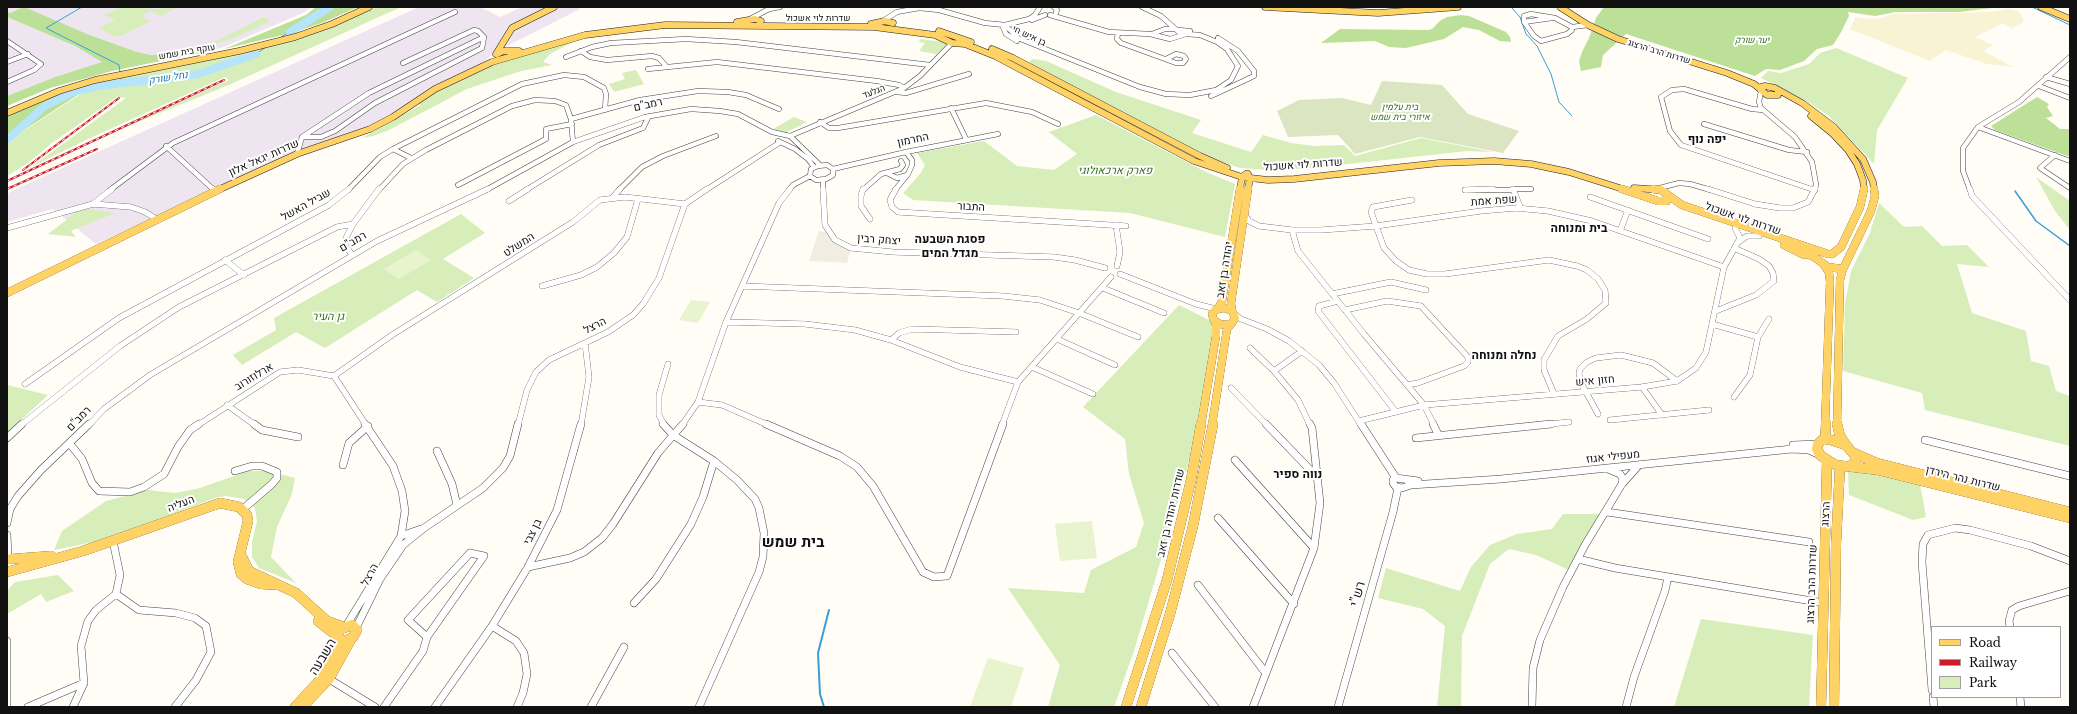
<!DOCTYPE html>
<meta charset="utf-8">
<style>
body{margin:0}
#map{position:relative;width:2077px;height:714px;overflow:hidden;background:#fffdf5;font-family:"Libre Baskerville",serif}
canvas{display:block}
.frame{position:absolute;inset:0;border:8px solid #111;pointer-events:none}
.legend{position:absolute;left:1931px;top:626px;width:130px;height:72px;box-sizing:border-box;background:#fff;border:1px solid #a0a0a0;margin:0;padding:5px 7px;list-style:none;font-size:12px;color:#111}
.legend li{display:flex;align-items:center;gap:8px;height:20px}
.legend b{width:20px;border:1px solid #a0a0a0}
</style>
<div id="map">
<canvas width="2077" height="714"></canvas>
<div class="frame"></div>
<ul class="legend">
<li><b style="height:5px;background:#ffd265"></b>Road</li>
<li><b style="height:5px;background:#ce1c2d"></b>Railway</li>
<li><b style="height:11px;background:#d7eeba"></b>Park</li>
</ul>
</div>
<script>
const context = document.querySelector('canvas').getContext('2d');
context.lineJoin = 'round';
function fill(path, color) { context.fillStyle = color; context.fill(path, 'evenodd'); }
const shape = rows => new Path2D(rows.map(r => 'M' + r).join(''));
function stroke(path, color, width, dash) { context.strokeStyle = color; context.lineWidth = width; context.lineCap = dash ? 'butt' : 'round'; context.setLineDash(dash || []); context.stroke(path); }
function write(font, color, halo, rows, align = 'center') {
  context.font = font + ' "Libre Baskerville",Heebo,serif'; context.lineWidth = 4; context.setLineDash([]); context.textBaseline = 'middle'; context.strokeStyle = halo; context.fillStyle = color; for (const [text, x, y, turn = 0] of rows) {
    context.save(); context.translate(x, y); context.rotate((+turn || 0) * Math.PI / 180); context.textAlign = isNaN(turn) ? turn : align; if (halo) context.strokeText(text, 0, 0); context.fillText(text, 0, 0); context.restore();
  }
}
fill(shape([
 [7,7,311,7,305,12,224,47,210,51,151,55,137,52,87,34,9,13,7,12],
 [419,7,480,7,500,17,522,7,578,7,580,9,495,52,481,64,430,89,381,121,335,140,293,153,96,244,53,209,7,222,7,194,14,190],
 [7,17,75,46,103,62,55,77,7,96]
]), '#eee5f0');
fill(shape([
 [2008,9,2019,11,2024,22,2012,28,2003,23,1975,37,1993,45,1983,51,2013,67,1987,64,1946,50,1930,61,1850,29,1856,17,1871,19,1882,18,1893,14,1991,12]
]), '#f8f3d2');
fill(shape([
 [122,7,155,9,177,8,160,16,150,11,141,16,151,21,121,36,115,37,99,28,115,20,104,15],
 [376,7,401,7,231,84,101,137,229,80,225,77,88,139,31,167,126,98,117,97,52,143,28,163,7,176,7,146,22,132,101,81,282,44,335,26],
 [264,17,269,19,267,23,239,36,204,48,194,49,216,41],
 [741,27,742,29,654,29,592,37,575,41,550,54,543,62,552,65,521,71,467,89,389,130,373,136,362,138,421,105,418,103,433,93,490,65,573,39,644,28],
 [920,39,944,42,946,43,946,45,936,54,919,51,925,43,919,42],
 [1836,48,1908,78,1877,130,1874,164,1829,116,1808,102,1761,78,1768,71,1781,73,1809,64,1820,53],
 [1033,59,1046,61,1116,92,1201,120,1192,133,1251,152,1263,135,1291,143,1314,146,1344,145,1355,156,1421,138,1493,152,1467,151,1312,168,1269,170,1240,168,1211,158,1033,65,1029,62],
 [636,70,644,84,614,92,609,84,625,79,622,73],
 [1096,115,1206,172,1235,184,1225,237,1130,213,913,200,903,193,920,174,925,165,917,153,984,141,1017,166,1054,170,1077,154,1049,132],
 [794,117,807,122,785,133,773,129],
 [2036,177,2070,201,2070,230,2055,211],
 [1879,203,1904,227,1922,226,1942,246,1967,245,1989,267,1957,264,1972,313,2026,331,2031,361,2049,366,2056,391,2070,396,2070,446,1925,410,1922,393,1843,371,1845,304,1851,271,1870,233],
 [82,208,115,213,71,231,76,237,48,234],
 [461,214,485,233,443,259,474,278,437,302,417,290,325,348,296,332,242,365,233,355,276,330,274,318],
 [1179,305,1211,321,1215,334,1197,431,1178,502,1134,651,1114,707,1048,707,1060,665,1008,588,1084,593,1091,570,1136,547,1144,523,1129,474,1125,439,1083,407],
 [7,385,48,395,7,433],
 [1853,468,1920,484,1926,517,1913,520,1849,495,1848,471],
 [248,471,268,471,295,478,292,494,277,527,271,557,296,583,259,568,252,557,252,542,257,521,255,509,252,504,244,499,226,496,215,498,104,540,54,550,62,531,106,501,148,490,175,493,200,488],
 [1563,514,1600,514,1571,571,1536,555,1509,549,1490,564,1462,636,1461,707,1437,707,1445,626,1423,609,1378,598,1386,568,1460,591,1471,567,1490,545,1517,534,1552,529],
 [58,575,74,591,46,602,41,594,7,614,7,591,15,582],
 [1701,619,1813,635,1809,707,1674,707]
]), '#d7eeba');
fill(shape([
 [24,7,87,34,137,52,151,55,210,51,112,71,50,88,7,106,7,96,55,77,102,62,75,46,7,17,7,12,10,13],
 [316,7,358,7,322,23,291,33,224,49,306,15],
 [1604,7,2000,7,1959,12,1896,12,1875,16,1848,12,1849,16,1840,34,1833,45,1817,49,1804,61,1780,70,1766,69,1755,76,1626,34,1603,55,1601,67,1581,71,1579,61,1582,52,1589,38,1596,18],
 [1461,15,1469,16,1506,32,1510,37,1511,42,1500,41,1479,30,1463,27,1444,39,1406,48,1389,47,1375,41,1321,43,1340,29,1428,30,1432,29,1441,20,1447,17],
 [99,81,21,132,7,145,7,114,47,97],
 [2037,97,2049,104,2047,107,2053,116,2046,118,2060,129,2070,129,2070,157,1995,130,1991,126]
]), '#bce098');
fill(shape([
 [1382,81,1442,85,1468,114,1519,131,1503,153,1420,137,1355,154,1338,135,1288,137,1277,111,1299,100,1342,98,1371,105]
]), '#dbe5c2');
fill(shape([
 [416,250,431,260,399,279,384,269],
 [691,300,710,302,698,323,679,320],
 [1092,521,1097,558,1060,561,1055,524],
 [988,658,1024,668,1011,707,970,707]
]), '#e8f4cd');
fill(shape([
 [819,231,829,233,851,248,847,263,809,261]
]), '#f2ede1');
stroke(shape([
 [82,7,46,28,119,65,120,72],
 [1511,7,1520,17,1526,34,1537,46,1551,74,1559,102,1572,116],
 [2032,7,2070,25],
 [281,37,290,32],
 [256,54,266,47],
 [121,77,122,83]
]), '#369fd8', 1);
stroke(shape([
 [2015,191,2036,221,2070,246]
]), '#369fd8', 1.5);
stroke(shape([
 [824,707,820,694,818,653,829,610]
]), '#369fd8', 2);
stroke(shape([
 [290,32,330,7],
 [7,140,45,106,73,92,98,86,198,74,256,54]
]), '#b5e4fb', 8);
const minorFar2 = shape([
 [1054,7,1057,10,1056,13],
 [1142,7,1161,16,1180,33],
 [1531,14,1555,18,1572,27,1572,30,1567,34,1541,41,1534,36,1524,22,1524,16,1531,14],
 [750,19,769,9,780,7],
 [1032,20,1045,15],
 [881,22,897,12,919,8,939,10,985,23,1005,25,1029,19,1035,15,1040,7],
 [1524,22,1552,18],
 [1005,25,1018,38,1140,87,1166,94,1190,95,1216,90,1231,80,1238,66,1227,49,1217,42,1200,35,1186,34,1170,39,1150,34,1109,32,1050,15],
 [1005,25,1003,27,1006,34,1017,41],
 [1572,27,1588,25],
 [1178,30,1190,31],
 [1118,33,1117,39,1121,43,1176,63,1183,63,1186,59,1184,56,1176,54,1166,59],
 [1152,34,1165,29,1175,29],
 [1218,38,1238,51,1254,71,1254,76,1247,79],
 [7,41,41,64,34,70,7,82],
 [581,51,590,57,607,60,652,56,659,58,666,66],
 [566,57,592,47,611,43,686,39,736,42,930,65],
 [7,62,28,54],
 [648,69,717,62,877,81,899,85,904,88],
 [2046,77,2070,84],
 [2039,86,2070,98],
 [1761,91,1759,102,1761,108,1795,137,1812,162,1816,184,1815,190],
 [896,92,906,93,969,74],
 [1211,96,1250,78],
 [951,108,966,139],
 [1763,110,1752,109,1684,89,1672,90,1661,97,1670,131,1681,145,1814,190],
 [571,119,640,100,698,91,728,92,746,95,779,109],
 [820,122,829,128,838,128,986,103,1032,112,1058,124],
 [1704,124,1789,150,1807,152],
 [1978,127,2070,161],
 [790,136,904,88,920,76,952,43],
 [790,136,820,165],
 [302,137,369,93,484,37],
 [778,141,795,149,808,159,814,167],
 [166,146,214,190],
 [393,149,411,158],
 [297,154,302,137,321,137,335,131,375,103,482,48,484,37,478,31,474,30,403,63],
 [2055,155,2040,168,2070,188],
 [833,169,906,152,998,134],
 [887,173,897,178,907,175],
 [810,176,811,169,818,166,827,165,833,169],
 [810,176,816,180,826,179,833,175,833,169],
 [823,180,823,190],
 [458,185,546,139,546,129,572,124],
 [1513,189,1531,189],
 [1656,189,1679,183,1690,184,1711,190],
 [110,190,173,143,455,12],
 [348,190,380,157,393,149,522,84,564,75,584,77,604,88,606,94,605,110],
 [379,190,403,164,426,150,512,106,535,100,555,101,566,105,571,119,573,142],
 [486,190,573,142,645,117,691,109,720,111,738,114,772,132,790,136],
 [526,190,599,145,643,128,649,116],
 [619,190,642,167,663,156,716,136],
 [706,190,779,143],
 [789,190,793,185,810,176],
 [863,190,881,174,900,169,903,165,901,161],
 [895,190,908,174,912,165,912,160,906,152],
 [1465,190,1514,190],
 [1970,190,1963,171,1963,148,1978,127,2019,102,2070,57]
]);
const minorFar1 = shape([
 [213,189,216,192],
 [823,189,825,225,835,240,851,248,893,252,1054,257,1075,260,1105,268],
 [863,189,861,196,861,206,870,219],
 [896,189,890,200,892,207,898,212,1126,226],
 [1513,189,1521,209],
 [1708,189,1755,204,1780,208,1793,208,1808,202,1815,189],
 [1812,189,1814,190],
 [1970,189,1972,196,2070,300],
 [1465,190,1493,189],
 [613,197,620,189],
 [1590,197,1708,239],
 [1412,200,1373,207,1371,212,1384,248,1396,261,1409,270,1427,274,1445,274,1549,260,1577,266,1587,270,1598,279,1605,290,1606,303,1587,319,1558,336,1544,360,1544,370,1554,394],
 [509,201,528,189],
 [93,204,112,189],
 [1245,215,1249,221,1259,226,1292,230,1321,230,1376,226,1481,211,1516,208,1548,211,1592,221,1724,267],
 [1116,225,1120,252,1117,266],
 [7,228,93,204,131,207,145,212,158,220],
 [1292,230,1298,251,1364,334,1424,405,1434,425],
 [1620,231,1628,210],
 [1737,243,1747,236,1759,236],
 [352,255,346,246,346,238,353,224,379,189],
 [225,260,244,275],
 [1120,274,1196,304,1216,309],
 [542,286,581,275,597,267,614,253,627,237,638,199],
 [742,286,1003,296,1040,300,1079,313,1138,337],
 [1103,288,1164,313],
 [1332,294,1391,282,1426,290],
 [1338,301,1319,306,1318,311,1396,412],
 [1345,310,1387,301,1421,306,1468,357,1468,362,1464,366,1418,383,1407,385],
 [1716,311,1756,295,1774,281,1773,273,1769,266,1759,259,1734,248],
 [1233,313,1241,319,1267,329,1289,341,1319,365,1334,383,1361,425],
 [726,322,805,324,855,330,891,340,960,367,1018,382],
 [1712,324,1758,337],
 [1057,339,1115,365],
 [891,340,899,333,912,329,1016,332],
 [1250,348,1274,371],
 [1302,351,1274,371,1298,400,1310,425],
 [1032,367,1093,394],
 [334,376,392,335,573,222,600,200,625,197,685,204],
 [25,384,119,318,329,205,349,189],
 [1642,387,1662,415],
 [1231,388,1267,425],
 [1734,397,1750,375,1758,337,1769,319],
 [698,402,722,405,768,425],
 [227,405,255,425],
 [1598,414,1580,381,1579,373,1580,369,1587,362,1596,358,1621,355,1653,363,1677,381],
 [1610,420,1709,410],
 [1359,421,1424,405,1642,387,1677,381,1696,368,1706,352,1724,267,1740,238,1735,228],
 [21,425,120,346,179,307,337,227,353,224],
 [89,425,104,409,150,375,377,241,488,189],
 [198,425,280,372,298,370,334,376,366,425],
 [518,425,527,390,536,372,549,360,608,332,633,315,643,304,659,278,685,204,707,189],
 [581,425,589,377,585,343],
 [664,425,659,415,659,395,668,364],
 [682,425,698,402,726,322,779,203,790,189],
 [1002,425,1018,382,1111,277],
 [1541,425,1569,422]
]);
const minor = shape([
 [254,424,262,430,298,437],
 [663,424,673,435,714,461,737,480,755,499,759,508,764,533,763,557,759,572,699,707],
 [766,424,840,456,857,467,873,486,923,572,934,577,947,576,1003,424],
 [1266,424,1318,478],
 [1361,424,1396,478],
 [1433,424,1438,434],
 [7,438,22,424],
 [1416,438,1551,424],
 [1925,440,2070,476],
 [70,444,82,459,92,483,99,491,130,492,144,487,164,474,178,447,190,430,199,424],
 [1793,445,1818,444],
 [437,451,452,484,457,505],
 [1235,460,1314,548],
 [343,465,349,443,368,426],
 [1608,469,1620,474,1623,479,1622,484],
 [235,471,252,466,262,466,277,472,277,478,272,484,243,509],
 [1396,478,1393,480,1393,483,1396,487,1402,488,1411,485,1501,479,1792,449,1809,450,1820,455],
 [1396,478,1418,481],
 [1607,512,1809,542],
 [1218,518,1294,604],
 [7,523,10,509,18,496,41,470,89,424],
 [7,535,8,556],
 [401,536,421,529],
 [113,541,120,575,116,594],
 [470,553,484,556,427,637,408,620,470,553],
 [1578,559,1615,568,1824,603],
 [528,567,570,558,584,552,602,538,613,524,658,453,683,424],
 [1198,585,1265,672],
 [116,594,139,610,176,613,195,618,206,626,211,652,196,680,175,707],
 [634,603,656,579,691,524,703,497,714,461],
 [346,626,401,536,405,511,402,491,393,466,365,424],
 [492,626,516,641,524,653,527,674,523,693,517,707],
 [2010,627,2009,621,2012,610,2019,606,2070,591],
 [356,628,380,579,403,545,424,528,483,488,503,468,510,456,518,424],
 [7,641,7,707],
 [1172,653,1215,707],
 [329,679,375,707],
 [1932,690,1922,562,1923,544,1928,535,1955,528,1970,530,2031,546,2070,561],
 [1933,697,1934,707],
 [2020,697,2021,707],
 [28,707,84,683],
 [73,707,84,683,81,646,88,621,96,610,116,594],
 [384,707,423,651,427,637],
 [435,707,492,626,528,567,557,510,581,424],
 [591,707,624,647],
 [1253,707,1314,548,1320,503,1312,428,1310,424],
 [1338,707,1393,512,1398,488],
 [1532,707,1533,668,1540,640,1563,587,1585,545,1622,484,1639,465],
 [1626,707,1634,677,1665,591,1668,577]
]);
const majorFar2 = shape([
 [1265,7,1378,13,1458,7],
 [1560,7,1588,25,1618,39,1727,73,1754,84,1767,95,1778,95,1778,90],
 [2041,7,2070,19],
 [737,22,755,19,761,21],
 [871,24,885,21,893,23],
 [939,31,971,42],
 [992,49,1013,58,1200,156,1227,168],
 [496,54,512,28,554,7],
 [497,54,503,51,519,51],
 [1761,90,1761,87,1765,86,1775,88,1802,103,1834,127,1863,159,1873,182,1874,190],
 [7,113,59,91,95,80,239,51,295,37,332,24,369,7],
 [1811,116,1833,134,1848,150,1857,164,1863,180,1864,190],
 [1248,174,1250,178,1248,190],
 [1634,188,1662,190],
 [218,190,297,154,370,129,393,117,435,89,492,62,585,35,665,25,874,27,935,35,952,43,965,44,995,56,1194,161,1242,177,1268,180,1294,179,1439,163,1494,161,1531,164,1569,172,1626,190],
 [1240,190,1242,177,1246,174]
]);
const majorFar1 = shape([
 [1622,189,1658,201,1667,201,1669,196],
 [1653,189,1661,190,1682,205,1828,254],
 [1784,245,1804,255],
 [1801,251,1814,257,1828,267,1843,269],
 [1832,254,1841,247,1860,207,1864,189],
 [1824,265,1829,273,1830,282,1825,425],
 [7,293,220,189],
 [1218,309,1222,301,1240,189],
 [1232,311,1231,303,1248,189],
 [1201,425,1216,336,1216,325,1213,318,1212,314,1216,309,1225,308,1232,311,1235,318,1232,323,1227,325,1220,324,1214,320],
 [1212,425,1227,329,1231,324],
 [1837,425,1840,280,1843,269,1871,211,1875,196,1874,189]
]);
const major = shape([
 [1837,424,1840,436,1846,445],
 [1825,440,1826,424],
 [1854,453,1877,463,2070,512],
 [1850,466,1856,461,1856,457,1846,445,1828,439,1822,440,1818,444,1817,449,1821,456,1836,465,1878,470,2070,518],
 [241,555,249,571,296,593,327,621,344,627],
 [11,559,51,556],
 [7,572,83,551,220,503,239,507,247,515,248,521,238,562,241,574,247,579,261,584,279,585],
 [318,621,337,636],
 [352,625,357,630,353,637,345,641,338,640,338,634,341,629,352,625],
 [295,707,320,680,330,664,338,640],
 [302,707,329,679,351,639],
 [1126,707,1167,580,1191,480,1201,424],
 [1141,707,1170,614,1193,526,1213,424],
 [1821,707,1827,461],
 [1834,707,1836,544,1840,466]
]);
stroke(minorFar2, '#444', 5.5);
stroke(minorFar1, '#444', 6);
stroke(minor, '#444', 8);
stroke(majorFar2, '#222', 7);
stroke(majorFar1, '#222', 8);
stroke(major, '#222', 10);
stroke(minorFar2, '#fff', 4.5);
stroke(minorFar1, '#fff', 5.5);
stroke(minor, '#fff', 7);
stroke(majorFar2, '#ffd265', 6);
stroke(majorFar1, '#ffd265', 8);
stroke(major, '#ffd265', 10);
const rail = shape([
 [23,170,119,98],
 [7,181,224,80],
 [7,189,97,149]
]);
stroke(rail, '#ce1c2d', 2);
stroke(rail, '#fff', 1, [3.5]);
write('9px', '#111', '#fff', [
 ["שדרות לוי אשכול",818,18],
 ["בן איש חי",1029,36,25],
 ["עוקף בית שמש",187,52,-10],
 ["שדרות הרב הרצוג",1659,52,17],
 ["הגלעד",874,92,-21]
]);
write('italic 9px', '#30701a', '#fff', [
 ["יער שורק",1752,40],
 ["בית עלמין",1400,107],
 ["איזורי בית שמש",1400,117]
]);
write('italic 10px', '#0e71af', '#fff', [
 ["נחל שורק",168,78,-9]
]);
write('11px', '#111', '#fff', [
 ["רמב\"ם",648,105,-13],
 ["החרמון",913,140,-12],
 ["שדרות יגאל אלון",264,158,-24],
 ["שדרות לוי אשכול",1303,165,-4],
 ["שפת אמת",1494,201,-4],
 ["שביל האשל",306,205,-29],
 ["התבור",971,207,3],
 ["שדרות לוי אשכול",1743,219,19],
 ["יצחק רבין",879,240,4],
 ["רמב\"ם",353,242,-30],
 ["המשלט",519,245,-33],
 ["יהודה בן זאב",1225,270,-81],
 ["הרצל",595,326,-27],
 ["ארלוזורוב",254,377,-31],
 ["חזון איש",1595,381,-5],
 ["רמב\"ם",79,419,-46],
 ["מעפילי אגוז",1613,457,-6],
 ["שדרות נהר הירדן",1963,479,14],
 ["העליה",181,504,-21],
 ["שדרות יהודה בן זאב",1171,513,-77],
 ["הרצוג",1826,514,-87],
 ["בן צבי",533,532,-64],
 ["הרצל",370,575,-62],
 ["שדרות הרב הרצוג",1812,584,-88]
]);
write('italic 11px', '#30701a', '#fff', [
 ["פארק ארכאולוגי",1115,171],
 ["גן העיר",328,317]
]);
write('bold 12px', '#111', '#fff', [
 ["יפה נוף",1707,140],
 ["בית ומנוחה",1579,229],
 ["פסגת השבעה",950,240],
 ["מגדל המים",950,254],
 ["נחלה ומנוחה",1504,356],
 ["נווה ספיר",1298,475]
]);
write('13px', '#111', '#fff', [
 ["רש\"י",1358,594,-74],
 ["השבעה",323,657,-59]
]);
write('bold 15px', '#111', '#fff', [
 ["בית שמש",793,543]
]);
</script>
